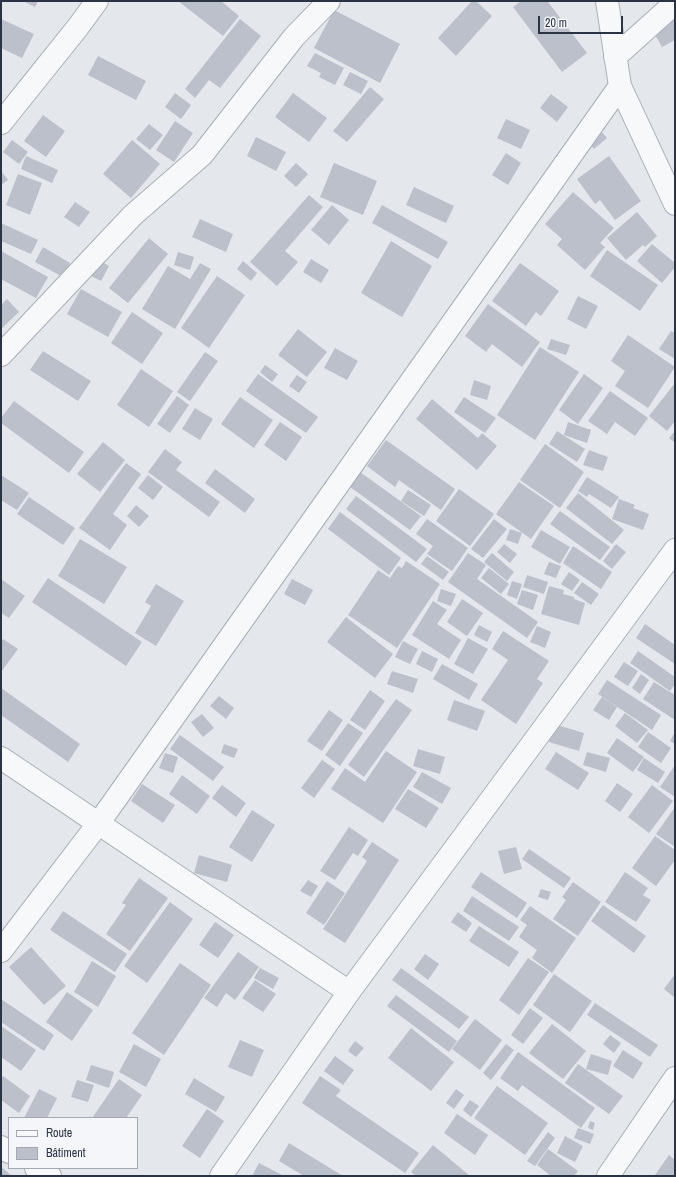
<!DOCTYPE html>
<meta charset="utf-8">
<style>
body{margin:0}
#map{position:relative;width:676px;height:1177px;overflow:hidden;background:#e4e7ec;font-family:"Archivo Narrow",sans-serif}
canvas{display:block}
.frame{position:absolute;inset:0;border:2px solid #2b3445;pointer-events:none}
.legend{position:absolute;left:8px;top:1117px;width:130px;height:52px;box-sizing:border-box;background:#f4f6f9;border:1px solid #a4a8b1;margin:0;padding:5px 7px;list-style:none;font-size:12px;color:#2b3445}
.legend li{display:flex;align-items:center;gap:8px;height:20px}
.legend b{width:20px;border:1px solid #a4a8b1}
.scale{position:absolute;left:538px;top:16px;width:85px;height:18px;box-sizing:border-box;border:2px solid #2b3445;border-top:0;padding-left:5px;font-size:12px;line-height:14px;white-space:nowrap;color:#2b3445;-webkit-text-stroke:3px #f4f6f9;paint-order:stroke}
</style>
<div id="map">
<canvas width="676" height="1177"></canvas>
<div class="frame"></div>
<ul class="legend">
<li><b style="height:5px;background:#f7f8fa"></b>Route</li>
<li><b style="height:11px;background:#bbc0ca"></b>Bâtiment</li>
</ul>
<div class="scale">20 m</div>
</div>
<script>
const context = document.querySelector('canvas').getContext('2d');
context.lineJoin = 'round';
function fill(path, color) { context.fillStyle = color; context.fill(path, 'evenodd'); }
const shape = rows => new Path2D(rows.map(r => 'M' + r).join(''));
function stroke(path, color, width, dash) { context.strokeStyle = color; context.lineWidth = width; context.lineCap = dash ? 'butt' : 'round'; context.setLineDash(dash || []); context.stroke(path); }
fill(shape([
 [23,1,38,1,35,7],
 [178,1,221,1,239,16,223,36],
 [472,1,476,1,492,16,456,56,438,38],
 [521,1,549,1,548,2,587,53,562,72,513,7],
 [334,10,400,44,380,83,314,48],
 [675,18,675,40,662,47,653,31],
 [1,19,34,34,22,58,1,48],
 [240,19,261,36,220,88,209,80,195,98,185,89],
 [315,53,344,68,335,85,319,77,321,73,307,66],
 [98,56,146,81,136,100,88,75],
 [350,72,368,81,361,94,343,85],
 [370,87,384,99,347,142,333,131],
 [175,93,191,105,181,119,165,107],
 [293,93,327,118,309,142,275,117],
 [551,94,568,107,557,122,540,108],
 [43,115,65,131,46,157,24,141],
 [506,119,530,130,521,149,497,138],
 [175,121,193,133,174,162,156,150],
 [149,124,163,135,150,150,136,139],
 [598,128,607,138,594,149,586,140],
 [256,137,286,152,276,171,247,156],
 [12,140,28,152,19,164,3,152],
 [132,140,160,164,131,198,103,174],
 [506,153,521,163,508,185,492,175],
 [26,156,58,170,52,183,21,169],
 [609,156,641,201,615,220,600,200,595,204,577,179],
 [296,163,308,174,296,187,284,176],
 [334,163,377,181,363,215,320,197],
 [1,171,8,180,1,185],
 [18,174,42,183,30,215,6,205],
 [414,187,454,206,446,223,406,205],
 [573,192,614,228,600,243,605,247,585,270,557,245,562,239,545,224],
 [309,195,323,207,285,251,298,262,277,286,250,262],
 [75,202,90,212,79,227,64,217],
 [332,205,349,220,329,245,311,230],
 [382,205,448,242,438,259,372,223],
 [637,212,657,236,645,247,643,245,626,260,607,238],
 [200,219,233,234,226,252,192,237],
 [1,223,38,240,31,254,1,241],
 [149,238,168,254,128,303,109,288],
 [391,241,432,266,402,317,361,293],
 [652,244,675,263,675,267,662,283,637,261],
 [43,247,70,263,63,277,35,262],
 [607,250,658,285,640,311,590,276],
 [1,251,48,277,36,298,1,279],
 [178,252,194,257,190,270,174,265],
 [97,259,109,266,101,281,89,275],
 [311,259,329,270,321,283,303,272],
 [243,261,257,273,251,281,237,269],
 [200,263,211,269,175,329,142,309,168,266,190,279],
 [520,263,559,291,541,316,536,312,526,326,492,301],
 [217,276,245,295,209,348,181,328],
 [81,289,122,312,108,337,67,314],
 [578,296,598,306,586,329,567,319],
 [7,299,19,312,1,329,1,305],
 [488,304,540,342,522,367,492,344,486,352,465,336],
 [132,312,163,333,142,364,111,343],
 [298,329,327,352,307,377,278,355],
 [671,331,675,333,675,359,659,349],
 [628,335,675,367,648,408,615,386,625,371,611,361],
 [551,339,570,345,566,355,547,349],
 [540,347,579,372,535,440,497,415],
 [335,348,358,361,347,380,324,368],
 [43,351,91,381,78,401,30,370],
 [205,352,218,361,190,401,177,392],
 [265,365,278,374,272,382,260,372],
 [141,369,173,391,149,427,117,405],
 [258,374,318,417,306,433,246,391],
 [584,374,603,388,578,424,559,410],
 [297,375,307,382,299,393,289,386],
 [474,380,491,386,487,400,470,395],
 [675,383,675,421,667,431,649,416],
 [610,391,648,418,635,436,615,422,607,434,588,421],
 [177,396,189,405,170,433,157,424],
 [240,397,273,420,254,448,221,424],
 [464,397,496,418,485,433,454,412],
 [432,399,478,438,482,433,497,446,477,470,416,419],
 [14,401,84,452,69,473,1,423,1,418],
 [195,408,213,419,200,440,182,429],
 [280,422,302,437,286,461,264,445],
 [568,422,591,430,587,443,564,435],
 [557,431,585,449,577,462,549,444],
 [675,431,675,443,669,438],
 [386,440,455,489,441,510,399,480,395,487,367,466],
 [103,442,125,460,100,492,77,474],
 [545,444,584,472,560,508,520,480],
 [165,449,182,462,176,470,220,502,209,517,148,472],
 [589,450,608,457,603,471,583,465],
 [126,463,141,474,113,514,127,525,110,550,79,528],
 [215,469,255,499,245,513,205,483],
 [360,472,421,516,410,530,350,487],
 [1,475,29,493,17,510,1,500],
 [148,475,163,487,153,500,138,488],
 [587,477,619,497,611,508,589,494,587,497,578,491],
 [519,482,554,506,531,539,496,514],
 [459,489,494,514,470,546,436,521],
 [408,490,431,505,424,516,401,501],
 [578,493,624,530,612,544,566,508],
 [356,496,427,549,416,562,346,509],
 [29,497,75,528,63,545,17,514],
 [619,499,635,505,633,508,649,514,643,530,612,519],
 [136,505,149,516,139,527,127,516],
 [560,511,610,547,600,560,550,524],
 [340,512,401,558,389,575,328,529],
 [427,519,468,548,452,571,427,554,433,546,416,534],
 [494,519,507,529,483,558,471,549],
 [510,529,522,533,518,544,506,540],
 [541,530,570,547,560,564,531,547],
 [80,539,127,567,104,604,58,576],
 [504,544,517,554,510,563,497,552],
 [616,544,626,552,612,569,603,561],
 [573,546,612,572,601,589,563,563],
 [468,553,486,565,477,579,538,622,527,638,448,582],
 [492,553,514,572,507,581,484,562],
 [427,556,449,572,443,580,421,564],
 [406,561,440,584,397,648,348,615,378,570,390,578,398,566,402,568],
 [549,562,561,566,556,578,544,574],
 [489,568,509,584,501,594,481,578],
 [569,572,580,580,572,591,561,584],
 [527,575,548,582,544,594,523,587],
 [48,578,142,642,126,666,32,602],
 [1,579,25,596,9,618,1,613],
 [292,579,313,590,305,605,284,594],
 [512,581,522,584,517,599,507,595],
 [582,582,599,594,591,605,574,593],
 [156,584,184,601,156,646,135,633,151,606,145,602],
 [549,586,564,590,563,594,574,597,574,599,585,603,579,625,541,614],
 [441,589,456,594,451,606,437,601],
 [522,590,538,595,533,610,517,604],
 [462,599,483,613,467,636,447,622],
 [433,601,447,610,437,624,461,640,449,659,412,635],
 [346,617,393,654,375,678,327,642],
 [645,624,675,645,675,664,636,638],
 [479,625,492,632,487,642,474,635],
 [537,626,551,632,545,648,530,642],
 [503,631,549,661,537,679,543,683,516,724,481,700,508,660,492,649],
 [468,638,488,649,473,674,454,664],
 [3,639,18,649,1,672,1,642],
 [403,641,418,649,410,664,395,657],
 [422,651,438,659,432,672,416,664],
 [638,651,675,677,675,684,670,691,630,663],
 [624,662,638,671,628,686,614,677],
 [442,664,478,684,469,700,433,679],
 [392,671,418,679,413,693,387,684],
 [641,674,649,680,640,694,632,688],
 [607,680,661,715,652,730,598,694],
 [654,682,675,695,675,720,643,699],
 [1,688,80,744,68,762,1,715],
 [370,690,385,701,365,730,350,720],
 [219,696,234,708,226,719,210,706],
 [602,697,617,707,609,720,593,710],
 [396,699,412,710,364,777,348,765],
 [454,700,485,711,477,731,447,720],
 [329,710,343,720,322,751,307,741],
 [625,713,648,730,637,743,615,726],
 [202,714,214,728,203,737,191,722],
 [348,723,363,733,340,766,325,755],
 [554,724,584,733,579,751,549,742],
 [648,732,671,748,661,763,638,747],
 [675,732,675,744,670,741],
 [180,735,224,767,213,781,170,749],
 [617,738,644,757,633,772,607,753],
 [224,744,238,749,234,758,221,753],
 [418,749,445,757,440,774,413,766],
 [386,751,417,772,383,823,331,789,345,768,365,782],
 [556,752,589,773,578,790,545,769],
 [587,752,610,758,606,772,583,765],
 [165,753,178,757,173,773,159,768],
 [644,758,665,772,658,783,637,770],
 [322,760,335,769,314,798,301,788],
 [675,765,675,797,660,787],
 [422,772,451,788,442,804,413,787],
 [182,775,210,796,197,814,169,794],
 [617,783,633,794,620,812,605,801],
 [142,784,175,805,163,823,131,801],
 [222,785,246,803,236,817,212,798],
 [652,785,673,801,649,833,628,817],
 [408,789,439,808,426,828,395,809],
 [675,807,675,847,656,834],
 [252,810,275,825,252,862,229,847],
 [349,827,368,840,358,856,353,853,335,880,320,871],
 [655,836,675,850,675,860,656,886,632,868],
 [372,842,399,860,345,943,323,929,367,861,362,857],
 [516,847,522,869,504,874,498,851],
 [529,849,571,878,564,888,522,859],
 [199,855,232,865,227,882,194,873],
 [481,872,527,903,517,918,471,887],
 [625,872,648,888,643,895,651,900,636,922,605,902],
 [139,878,168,898,130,951,106,934,126,905,122,903],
 [308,880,318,886,311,897,300,891],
 [327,881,345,893,324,925,306,913],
 [573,882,601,902,578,936,553,919,566,900,562,897],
 [541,889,551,892,548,900,538,897],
 [472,896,519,927,509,941,463,911],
 [170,902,193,919,147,983,124,966],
 [603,905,646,936,634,953,591,921],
 [530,906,576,938,552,973,532,958,537,950,519,937,527,925,520,920],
 [63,911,127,954,115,972,50,930],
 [458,912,472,923,466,932,451,922],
 [215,922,234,935,218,958,199,945],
 [479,926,519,952,509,967,469,941],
 [31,947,66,986,44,1005,9,967],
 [238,952,259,967,235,1000,226,993,217,1007,204,998],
 [425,954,439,964,428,980,414,969],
 [528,958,549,972,519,1015,499,1000],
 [92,961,116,976,98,1007,74,992],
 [180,963,211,985,164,1055,132,1033],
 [260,968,279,978,273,989,254,978],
 [401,968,469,1017,459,1029,392,980],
 [554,974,592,1001,570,1032,533,1005],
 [675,974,675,998,664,989],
 [255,980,276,994,263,1012,242,998],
 [67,992,93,1010,72,1041,46,1022],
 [396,995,457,1041,449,1052,387,1006],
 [1,999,54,1035,44,1051,1,1022],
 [595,1003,658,1045,650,1057,587,1015],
 [530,1008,543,1018,523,1044,511,1035],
 [475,1019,502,1040,480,1070,452,1049],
 [552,1024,586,1051,563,1079,529,1053],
 [1,1026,36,1050,21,1071,1,1057],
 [411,1028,454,1062,431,1091,388,1058],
 [610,1035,621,1043,614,1053,603,1044],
 [240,1040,264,1050,252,1077,228,1067],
 [355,1041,364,1048,356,1057,348,1051],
 [134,1044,161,1059,146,1087,119,1072],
 [506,1044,514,1050,491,1080,483,1073],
 [623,1050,643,1063,633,1079,613,1066],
 [518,1052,595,1108,581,1128,522,1085,518,1091,500,1078],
 [591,1054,612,1061,608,1075,586,1069],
 [335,1056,354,1070,343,1085,324,1071],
 [578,1064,623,1096,609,1114,565,1083],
 [91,1065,114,1072,109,1088,86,1080],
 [3,1076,30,1096,19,1113,1,1100,1,1079],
 [320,1076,341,1090,336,1096,419,1153,405,1173,302,1103],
 [194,1078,225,1097,216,1112,185,1094],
 [119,1079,142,1095,126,1118,92,1118],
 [77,1080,94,1085,88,1102,71,1097],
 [497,1086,548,1123,525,1155,474,1118],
 [39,1089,57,1098,47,1118,24,1118],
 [456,1089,464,1095,454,1109,446,1103],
 [470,1100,479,1106,471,1117,463,1110],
 [207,1109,224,1121,200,1158,182,1146],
 [457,1114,488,1135,475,1155,444,1133],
 [590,1121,595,1123,593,1130,588,1128],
 [578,1128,594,1134,590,1144,574,1138],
 [548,1132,555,1138,535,1166,527,1161],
 [565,1136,583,1146,575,1162,557,1153],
 [289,1143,343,1176,304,1176,279,1161],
 [433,1145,470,1176,416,1176,411,1172],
 [548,1149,578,1171,574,1176,551,1176,537,1165],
 [669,1155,675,1160,675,1176,656,1176,655,1175],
 [259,1163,284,1176,252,1176],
 [1,1167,10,1174,9,1176,1,1176]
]), '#bbc0ca');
const street = shape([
 [607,1,620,86,675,204],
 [615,57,675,3],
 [1,123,78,27,97,1],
 [1,355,133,215,202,155,294,37,329,1],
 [1,758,349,992],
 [1,951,98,824,620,86],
 [1,1147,9,1152],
 [36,1168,50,1176],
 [221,1176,349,992,675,550],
 [608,1176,675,1078]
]);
stroke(street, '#a9aeb7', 24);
stroke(street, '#f7f8fa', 22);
</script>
